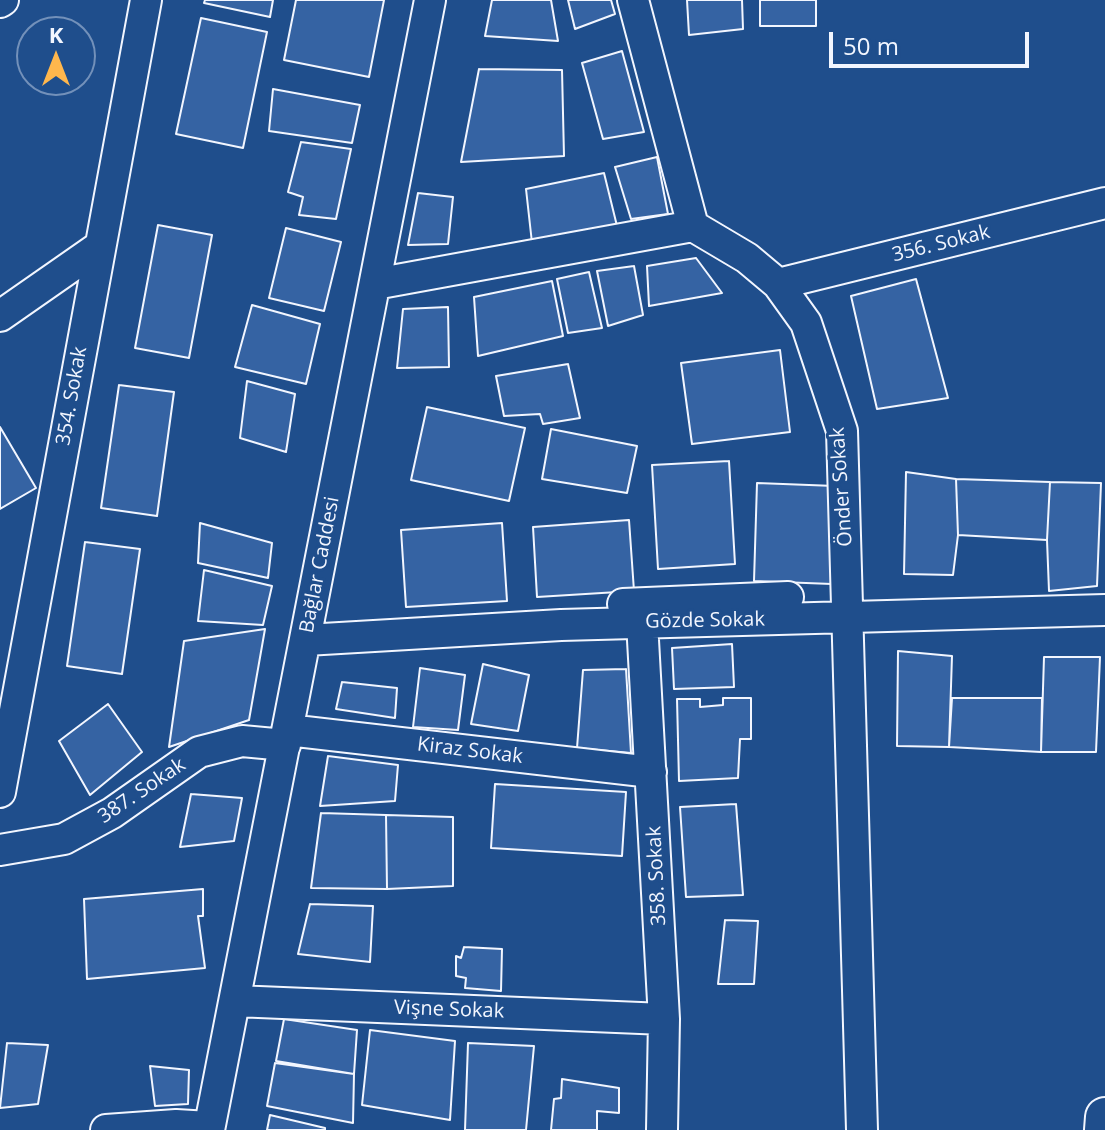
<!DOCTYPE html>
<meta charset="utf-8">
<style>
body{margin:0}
#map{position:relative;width:1105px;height:1130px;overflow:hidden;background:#1f4e8c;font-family:"Open Sans",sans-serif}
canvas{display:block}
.north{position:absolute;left:16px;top:16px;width:80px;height:80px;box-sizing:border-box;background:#1f4e8c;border:2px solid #7391ba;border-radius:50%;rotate:0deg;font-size:22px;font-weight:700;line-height:32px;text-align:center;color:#f2f6ff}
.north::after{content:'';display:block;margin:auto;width:28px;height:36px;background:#ffb74d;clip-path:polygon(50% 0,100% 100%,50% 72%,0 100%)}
.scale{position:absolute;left:829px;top:32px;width:200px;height:36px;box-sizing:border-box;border:4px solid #f2f6ff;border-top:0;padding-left:10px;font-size:24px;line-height:28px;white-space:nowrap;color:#f2f6ff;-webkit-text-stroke:6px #1f4e8c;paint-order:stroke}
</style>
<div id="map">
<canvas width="1105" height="1130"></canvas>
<div class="north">K</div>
<div class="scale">50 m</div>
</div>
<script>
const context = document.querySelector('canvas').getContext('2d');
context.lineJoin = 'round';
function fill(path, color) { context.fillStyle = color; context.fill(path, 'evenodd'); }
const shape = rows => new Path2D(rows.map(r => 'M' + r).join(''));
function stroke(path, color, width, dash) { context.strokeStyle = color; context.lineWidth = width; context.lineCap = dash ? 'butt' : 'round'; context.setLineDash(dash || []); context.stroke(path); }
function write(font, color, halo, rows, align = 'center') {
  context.font = font + ' "Open Sans",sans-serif'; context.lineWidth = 6; context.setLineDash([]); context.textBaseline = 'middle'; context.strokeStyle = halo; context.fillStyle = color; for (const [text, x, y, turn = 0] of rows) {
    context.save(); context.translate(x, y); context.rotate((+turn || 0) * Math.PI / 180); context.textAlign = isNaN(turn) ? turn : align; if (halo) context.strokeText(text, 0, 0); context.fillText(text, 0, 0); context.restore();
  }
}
const building = shape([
 [205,0,273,0,270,17,204,3,205,0],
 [296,0,384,0,369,77,284,60,296,0],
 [492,0,551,0,558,41,485,36,492,0],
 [568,0,611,0,615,14,575,29,568,0],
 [687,0,742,0,743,29,689,35,687,0],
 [760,0,816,0,816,26,760,26,760,0],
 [201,18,267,32,243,148,176,134,201,18],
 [622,51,644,132,603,139,582,63,622,51],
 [479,69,562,70,564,156,461,162,479,69],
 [273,89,360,105,352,143,269,131,273,89],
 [301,142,351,149,336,219,299,215,303,197,288,192,301,142],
 [657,157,668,214,631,219,615,167,657,157],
 [604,173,617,226,532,243,526,189,604,173],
 [418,193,453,197,448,244,408,245,418,193],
 [158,225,212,235,189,358,135,348,158,225],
 [286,228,341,242,324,311,269,298,286,228],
 [696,258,722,293,649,306,647,266,696,258],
 [634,266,643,315,608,326,597,271,634,266],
 [589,272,602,328,568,333,557,279,589,272],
 [916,279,948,398,877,409,851,296,916,279],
 [552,281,563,336,478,356,474,297,552,281],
 [252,305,320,324,306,384,235,367,252,305],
 [448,307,449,367,397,368,403,309,448,307],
 [780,350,790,432,692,444,681,363,780,350],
 [568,364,580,418,543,424,540,414,504,416,496,376,568,364],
 [247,381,295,394,286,452,240,438,247,381],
 [119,385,174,392,157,516,101,508,119,385],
 [427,407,525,428,509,501,411,480,427,407],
 [0,427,36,488,0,509,0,427],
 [551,429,637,446,627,493,542,479,551,429],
 [729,461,735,564,658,569,652,465,729,461],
 [906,472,956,479,958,535,953,575,904,574,906,472],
 [956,479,1050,482,1047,540,958,535,956,479],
 [1050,482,1101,483,1097,586,1049,591,1047,540,1050,482],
 [757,483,835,486,832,584,754,581,757,483],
 [629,520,634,591,537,597,533,527,629,520],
 [200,523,272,543,268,578,198,563,200,523],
 [502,523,507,601,406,607,401,530,502,523],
 [85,542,140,549,122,674,67,666,85,542],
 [204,570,272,586,263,625,198,621,204,570],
 [265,629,249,720,169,747,184,641,265,629],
 [732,644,734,687,674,689,672,648,732,644],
 [898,651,952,656,949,747,897,746,898,651],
 [1044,657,1100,657,1096,752,1041,752,1044,657],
 [483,664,529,675,518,731,471,724,483,664],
 [420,668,465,675,458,730,413,727,420,668],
 [626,669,631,753,577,748,583,670,626,669],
 [342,682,397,688,395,718,336,709,342,682],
 [723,698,751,698,751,739,740,739,738,778,679,781,677,699,700,699,700,707,723,705,723,698],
 [952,698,1042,698,1041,752,949,747,952,698],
 [108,704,142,752,90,795,59,741,108,704],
 [328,756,398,765,395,801,320,806,328,756],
 [495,784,626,792,622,856,491,848,495,784],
 [191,794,242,798,234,841,180,847,191,794],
 [736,804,743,895,686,897,680,807,736,804],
 [321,813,386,815,387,889,311,888,321,813],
 [386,815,453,817,453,886,387,889,386,815],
 [203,889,203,916,198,916,205,968,87,979,84,899,203,889],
 [310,904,373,906,370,962,298,954,310,904],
 [725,920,758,921,754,984,718,984,725,920],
 [464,947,502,949,501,991,465,988,466,978,456,976,456,956,461,958,464,947],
 [284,1019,357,1030,354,1074,276,1061,284,1019],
 [370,1030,455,1041,450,1120,362,1105,370,1030],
 [7,1043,48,1045,38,1104,0,1108,7,1043],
 [468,1043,534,1046,526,1130,465,1130,468,1043],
 [275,1063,354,1074,353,1123,267,1106,275,1063],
 [150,1066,189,1070,188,1104,155,1106,150,1066],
 [562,1079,619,1088,619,1113,597,1111,597,1130,551,1130,554,1099,561,1098,562,1079],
 [270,1115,325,1128,325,1130,267,1130,270,1115]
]);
fill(building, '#3563a3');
stroke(building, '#f2f6ff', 2);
const minor = shape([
 [633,0,693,226],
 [0,2,3,0],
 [375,284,693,226,747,258,778,284,806,323,842,431,862,1130],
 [778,284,1105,203],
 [0,316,99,247],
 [623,604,788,597],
 [642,622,664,1019,662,1130],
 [306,640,561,625,1105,610],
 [288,730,651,772],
 [0,792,146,0],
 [0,850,64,839,112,813,199,752,242,741,285,745],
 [235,1001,664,1019],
 [106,1130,176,1125,209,1127],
 [209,1130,430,0]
]);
const major = shape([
 [1104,1130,1105,1117]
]);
stroke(minor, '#f2f6ff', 34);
stroke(major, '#f2f6ff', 42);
stroke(minor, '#1f4e8c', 30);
stroke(major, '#1f4e8c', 38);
write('20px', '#f2f6ff', '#1f4e8c', [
 ["356. Sokak",941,244,-14],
 ["354. Sokak",72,396,-80],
 ["Önder Sokak",842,487,-94],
 ["Bağlar Caddesi",320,565,-79],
 ["Gözde Sokak",705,621,-1],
 ["Kiraz Sokak",470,751,7],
 ["387. Sokak",142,791,-34],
 ["358. Sokak",657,876,-93],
 ["Vişne Sokak",449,1010,2]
]);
</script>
